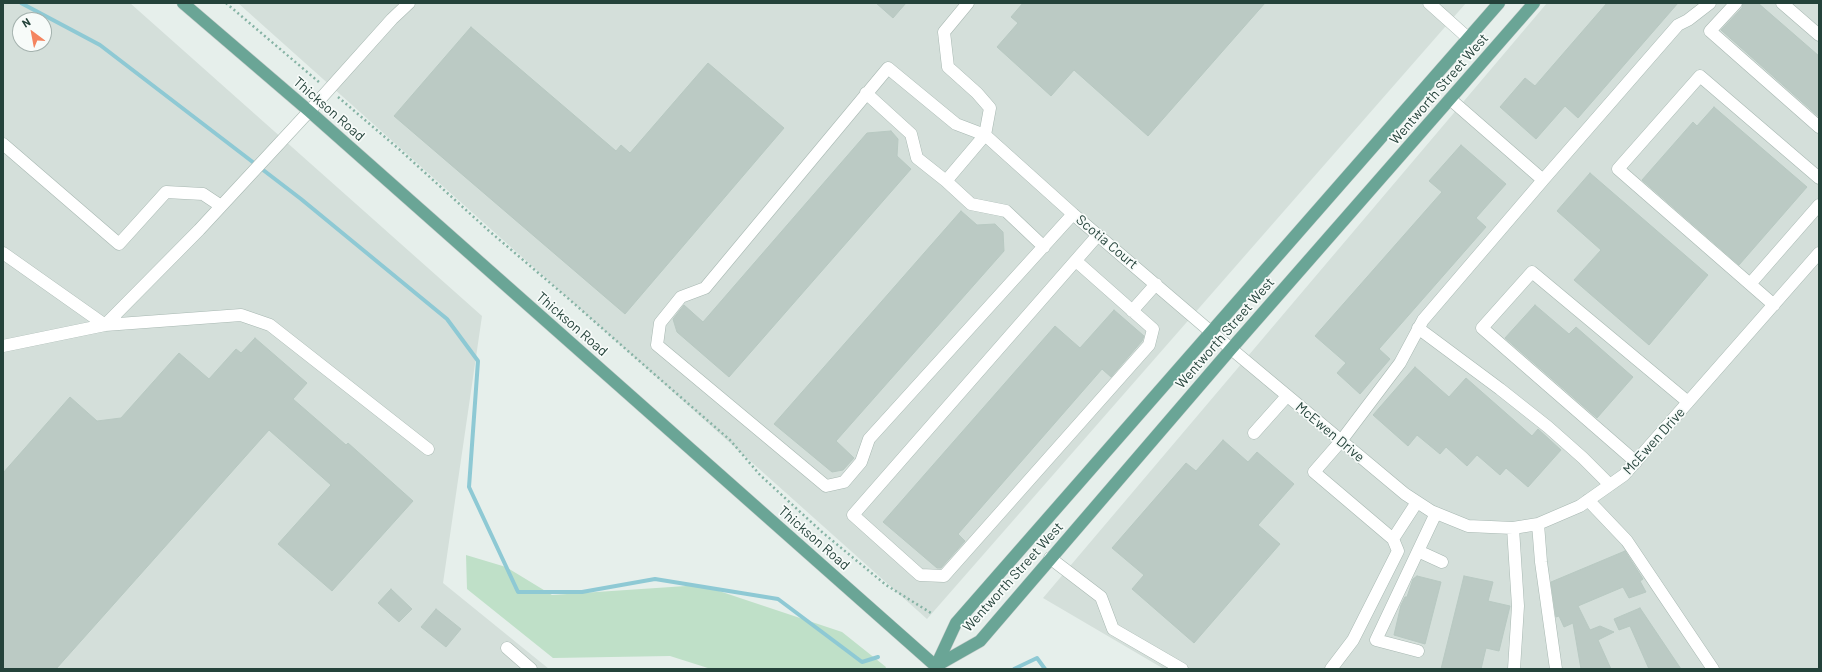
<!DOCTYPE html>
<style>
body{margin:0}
#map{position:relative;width:1822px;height:672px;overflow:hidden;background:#e6efeb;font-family:Barlow,sans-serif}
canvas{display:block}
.frame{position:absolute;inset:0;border:4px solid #24423a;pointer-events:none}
.north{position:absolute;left:12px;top:12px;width:40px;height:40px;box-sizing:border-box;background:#f7fbf9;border:1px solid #a3b1ad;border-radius:50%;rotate:328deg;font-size:11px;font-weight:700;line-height:16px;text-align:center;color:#24423a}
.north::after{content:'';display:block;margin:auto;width:14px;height:18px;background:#f4845f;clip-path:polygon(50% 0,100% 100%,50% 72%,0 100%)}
</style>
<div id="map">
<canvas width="1822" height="672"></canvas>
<div class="frame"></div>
<div class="north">N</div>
</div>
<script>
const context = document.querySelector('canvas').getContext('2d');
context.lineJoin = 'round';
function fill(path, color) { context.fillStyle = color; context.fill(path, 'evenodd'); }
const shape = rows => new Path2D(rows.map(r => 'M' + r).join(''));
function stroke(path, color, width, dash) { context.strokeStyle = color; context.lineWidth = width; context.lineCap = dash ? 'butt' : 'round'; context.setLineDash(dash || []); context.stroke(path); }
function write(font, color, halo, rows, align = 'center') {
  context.font = font + ' Barlow,sans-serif'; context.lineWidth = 3.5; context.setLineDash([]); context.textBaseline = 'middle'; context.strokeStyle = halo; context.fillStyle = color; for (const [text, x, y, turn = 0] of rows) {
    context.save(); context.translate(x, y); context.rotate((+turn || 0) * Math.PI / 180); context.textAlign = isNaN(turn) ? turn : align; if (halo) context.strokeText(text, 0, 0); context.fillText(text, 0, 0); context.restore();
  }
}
fill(shape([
 [3,3,130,3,482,316,443,583,549,669,3,669],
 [20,20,44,20,44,44,20,44],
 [238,3,1466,3,927,619],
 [1547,3,1819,3,1819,669,1164,669,1043,598]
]), '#d4dfda');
fill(shape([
 [466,555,506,567,552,595,701,585,842,632,886,667,885,669,711,669,670,656,553,658,467,589]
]), '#bfe0c8');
stroke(shape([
 [21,3,100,45,301,199,447,319,478,361,469,487,518,592,582,592,655,579,778,599,862,662,878,657],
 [1014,669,1037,658,1045,669]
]), '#8ec9d4', 4);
const building = shape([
 [876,3,906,3,893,18,876,3],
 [1023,3,1265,3,1148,136,1074,70,1051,96,997,47,1018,23,1011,17,1023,3],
 [1607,3,1678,3,1578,118,1565,106,1536,139,1500,107,1525,78,1535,86,1607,3],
 [1743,3,1758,3,1819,56,1819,117,1721,30,1742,8,1743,3],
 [471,27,616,151,621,145,630,153,708,63,784,128,625,314,394,116,471,27],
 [1714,107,1807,187,1739,265,1642,180,1693,122,1697,126,1714,107],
 [891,131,898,139,897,156,911,169,729,377,677,332,673,319,684,305,703,322,867,133,891,131],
 [1461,145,1506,184,1476,218,1486,227,1379,349,1390,359,1360,394,1337,373,1346,363,1315,336,1442,192,1429,181,1461,145],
 [1590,173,1708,275,1649,345,1574,280,1601,250,1557,211,1590,173],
 [961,211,977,225,995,224,1003,232,1004,251,836,441,854,458,843,470,832,472,774,424,961,211],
 [1535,305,1569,334,1576,327,1633,377,1597,418,1505,338,1535,305],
 [1114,310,1144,336,1142,341,1111,377,1102,369,958,534,965,541,941,568,937,568,883,522,1055,326,1080,348,1114,310],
 [255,338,307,383,293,399,346,445,348,443,413,501,332,591,278,544,331,485,269,430,56,669,3,669,3,473,70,397,97,421,121,418,179,353,209,379,236,349,241,353,255,338],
 [1415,367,1449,397,1466,378,1532,436,1538,429,1561,450,1528,487,1506,468,1500,475,1477,455,1467,466,1446,447,1440,454,1417,435,1408,446,1373,415,1415,367],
 [1223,440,1248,462,1257,452,1294,484,1258,525,1280,544,1194,643,1132,589,1144,575,1112,548,1186,463,1196,471,1223,440],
 [1625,551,1643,579,1640,581,1646,592,1629,598,1623,587,1578,606,1590,630,1600,626,1614,632,1598,640,1611,669,1581,669,1573,623,1564,627,1559,616,1556,617,1551,582,1625,551],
 [1417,576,1441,582,1425,644,1394,635,1401,605,1405,597,1407,597,1413,579,1417,576],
 [1464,576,1493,582,1488,601,1510,606,1499,651,1486,648,1481,669,1441,669,1464,576],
 [391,589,412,609,399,622,378,603,391,589],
 [1640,608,1681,669,1649,669,1630,626,1619,630,1614,619,1640,608],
 [436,609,461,629,446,647,421,627,436,609]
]);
fill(building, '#bbcac4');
stroke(building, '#b8c9c2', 1);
const minor = shape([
 [968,3,944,32,948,67,977,93,990,108,985,135,946,181,971,204,1006,211,1044,247],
 [1429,3,1468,38],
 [1736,3,1710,31,1819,127],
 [1782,3,1819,35],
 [866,93,911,134,917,158,946,181],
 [3,144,119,244,166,192,203,194,221,206],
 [1543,180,1678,25,1688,20,1710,3],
 [1073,214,869,439,861,462,844,482,826,486,657,345,660,323,681,297,705,288,888,68,956,124,985,135,1073,214,1211,332,1405,494,1431,511,1468,526,1513,528,1538,524,1580,506,1624,475,1819,253],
 [3,253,105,325,241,315,270,325,428,449],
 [1076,261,1153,329,1149,345,944,576,920,575,853,515,1098,235],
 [1750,284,1819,205],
 [1774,305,1618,169,1700,76,1819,178],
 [1132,311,1156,284],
 [1418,328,1500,389,1548,427,1583,458,1610,485],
 [3,346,105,325,199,230,314,106,392,19,409,3],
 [1254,433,1287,396],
 [1636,462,1482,328,1532,272,1688,402],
 [1588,500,1627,541,1713,669],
 [1538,524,1541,562,1556,669],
 [1513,528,1518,606,1514,669],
 [1393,539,1417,502],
 [1418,551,1442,562],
 [1050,558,1101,597,1113,629,1182,669],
 [507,648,531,669],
 [1418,651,1376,640,1436,513],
 [1331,669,1353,640,1398,551,1393,539,1314,472,1341,441,1400,363,1423,320,1543,180,1450,99]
]);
const major = shape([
 [183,3,309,111,939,669],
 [936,666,980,641,1231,349,1534,3],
 [936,666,956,623,1499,3]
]);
stroke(minor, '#a8b8b2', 13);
stroke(major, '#c2cac8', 13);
stroke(shape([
 [226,3,320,83],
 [338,97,400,150,488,230,570,300,653,373,730,440,760,475,822,532,886,585,931,613]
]), '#86b3a5', 2.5, [2, 3]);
stroke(minor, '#fff', 12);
stroke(major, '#6aa596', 12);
write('14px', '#24423a', '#f7fbf9', [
 ["Wentworth Street West",1439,89,-49],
 ["Thickson Road",329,109,41],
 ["Scotia Court",1107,242,40],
 ["Thickson Road",572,324,41],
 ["Wentworth Street West",1225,333,-49],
 ["McEwen Drive",1330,432,40],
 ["McEwen Drive",1654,441,-48],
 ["Thickson Road",814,538,41],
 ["Wentworth Street West",1013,577,-48]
]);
</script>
